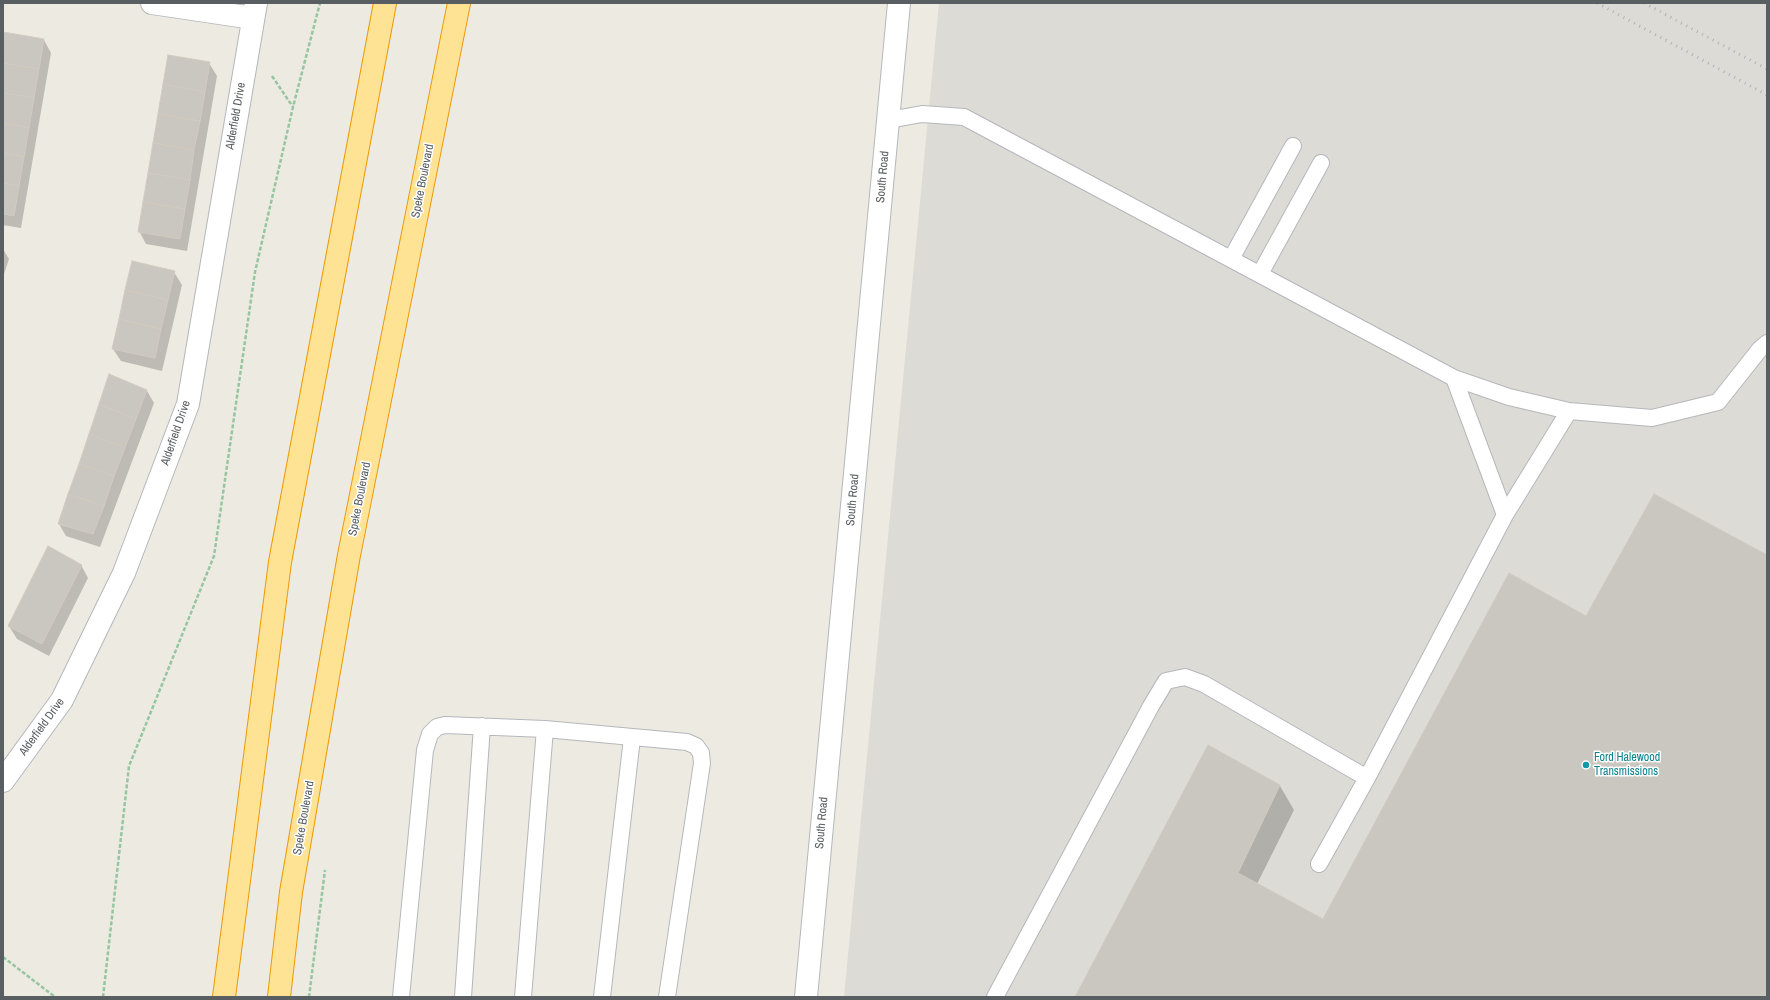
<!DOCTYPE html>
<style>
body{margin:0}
#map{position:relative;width:1770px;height:1000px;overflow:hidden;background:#edeae1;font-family:"Archivo Narrow",sans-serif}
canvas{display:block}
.frame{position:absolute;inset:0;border:4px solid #595e62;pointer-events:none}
</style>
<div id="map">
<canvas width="1770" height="1000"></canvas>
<div class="frame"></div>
</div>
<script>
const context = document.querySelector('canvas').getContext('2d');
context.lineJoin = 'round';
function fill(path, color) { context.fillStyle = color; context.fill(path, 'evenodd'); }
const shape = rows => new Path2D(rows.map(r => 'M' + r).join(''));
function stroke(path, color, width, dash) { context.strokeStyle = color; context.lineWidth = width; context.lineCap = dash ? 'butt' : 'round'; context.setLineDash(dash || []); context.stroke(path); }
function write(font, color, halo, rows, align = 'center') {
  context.font = font + ' "Archivo Narrow",sans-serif'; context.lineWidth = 3; context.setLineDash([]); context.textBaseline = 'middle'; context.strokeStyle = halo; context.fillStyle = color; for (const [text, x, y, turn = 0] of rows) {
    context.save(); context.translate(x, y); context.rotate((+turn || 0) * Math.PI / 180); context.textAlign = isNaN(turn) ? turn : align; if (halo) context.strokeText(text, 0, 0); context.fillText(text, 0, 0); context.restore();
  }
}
fill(shape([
 [939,3,1767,3,1767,997,844,997]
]), '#dddbd5');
fill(shape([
 [3,35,44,40,51,53,21,228,3,225],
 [209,63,217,76,187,251,146,244,139,231],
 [3,249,9,259,3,277],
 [174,272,182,285,162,371,121,361,113,349],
 [147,391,154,403,100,547,66,536,59,524],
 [1767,556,1767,997,1076,997,1208,746,1280,786,1294,810,1257,884,1323,921,1586,618],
 [81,565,88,578,49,656,17,639,9,626]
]), '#0003');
const building = shape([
 [3,32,44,39,39,69,3,63,3,32],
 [168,55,210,62,205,92,163,84,168,55],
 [3,63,39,69,34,98,3,93,3,63],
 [163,84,205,92,200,121,158,114,163,84],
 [3,93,34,98,29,128,3,123,3,93],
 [158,114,200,121,194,150,153,143,158,114],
 [3,123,29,128,24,157,3,153,3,123],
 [153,143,194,150,190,180,148,173,153,143],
 [3,153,24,157,19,186,3,183,3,153],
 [148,173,190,180,185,209,143,202,148,173],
 [3,183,19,186,14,216,3,214,3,183],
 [143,202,185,209,180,239,138,232,143,202],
 [132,261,175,271,168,300,125,290,132,261],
 [125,290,168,300,161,329,119,319,125,290],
 [119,319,161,329,155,358,112,349,119,319],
 [109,374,147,390,136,419,99,404,109,374],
 [99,404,136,419,125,448,89,434,99,404],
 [89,434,125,448,114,476,79,464,89,434],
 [79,464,114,476,104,506,68,494,79,464],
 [68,494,104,506,93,534,58,524,68,494],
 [1654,494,1767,555,1767,997,1075,997,1208,745,1280,785,1238,873,1323,919,1509,573,1586,616,1654,494],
 [48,546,82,565,42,644,8,626,48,546]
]);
fill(building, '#cac6c0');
stroke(building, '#d1cbbf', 1);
const service = shape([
 [889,120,922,114,964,117,1454,378,1509,397,1569,411,1652,418,1718,402,1760,349,1767,343],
 [1231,259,1293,146],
 [1260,274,1321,163],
 [1505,515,1569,411],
 [1319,864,1367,778,1505,515,1454,378],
 [401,997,425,750,430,734,437,727,445,725,545,729,687,742,696,746,701,753,702,763,667,997],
 [463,997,482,726],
 [523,997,545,729],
 [602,997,632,738],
 [995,997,1151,706,1166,681,1185,677,1204,684,1367,778]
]);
const minor = shape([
 [152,3,253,18],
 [3,781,62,700,124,573,188,404,256,3],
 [806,997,899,3]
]);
const trunk = shape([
 [224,997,280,562,385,3],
 [279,997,291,892,349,555,459,3]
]);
stroke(service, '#b4b7bc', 18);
stroke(minor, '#b4b7bc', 24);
stroke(trunk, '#ed9800', 24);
stroke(shape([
 [272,76,293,107],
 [3,957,55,997],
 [103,997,129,766,214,556,255,272,293,107,320,3],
 [309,997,325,870]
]), '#95c6a1', 2.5, [4, 2]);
stroke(service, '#fff', 16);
stroke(minor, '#fff', 22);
stroke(trunk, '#fee394', 22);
stroke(shape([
 [1597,3,1767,95],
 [1644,3,1767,69]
]), '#b2b3b3', 3, [1, 5]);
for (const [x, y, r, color] of [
 [1586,765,4,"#0f9aa8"]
]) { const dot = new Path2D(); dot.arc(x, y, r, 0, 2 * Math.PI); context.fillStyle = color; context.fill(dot); stroke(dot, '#fff', 1.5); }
write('12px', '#595e62', '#fff', [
 ["Alderfield Drive",236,116,-80],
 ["South Road",883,177,-85],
 ["Speke Boulevard",423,181,-79],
 ["Alderfield Drive",176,433,-71],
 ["Speke Boulevard",360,499,-79],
 ["South Road",853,500,-85],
 ["Alderfield Drive",42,727,-54],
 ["Speke Boulevard",304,818,-80],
 ["South Road",822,823,-85]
]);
write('12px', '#0d838f', '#fff', [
 ["Ford Halewood",1594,758],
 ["Transmissions",1594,772]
], 'left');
</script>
